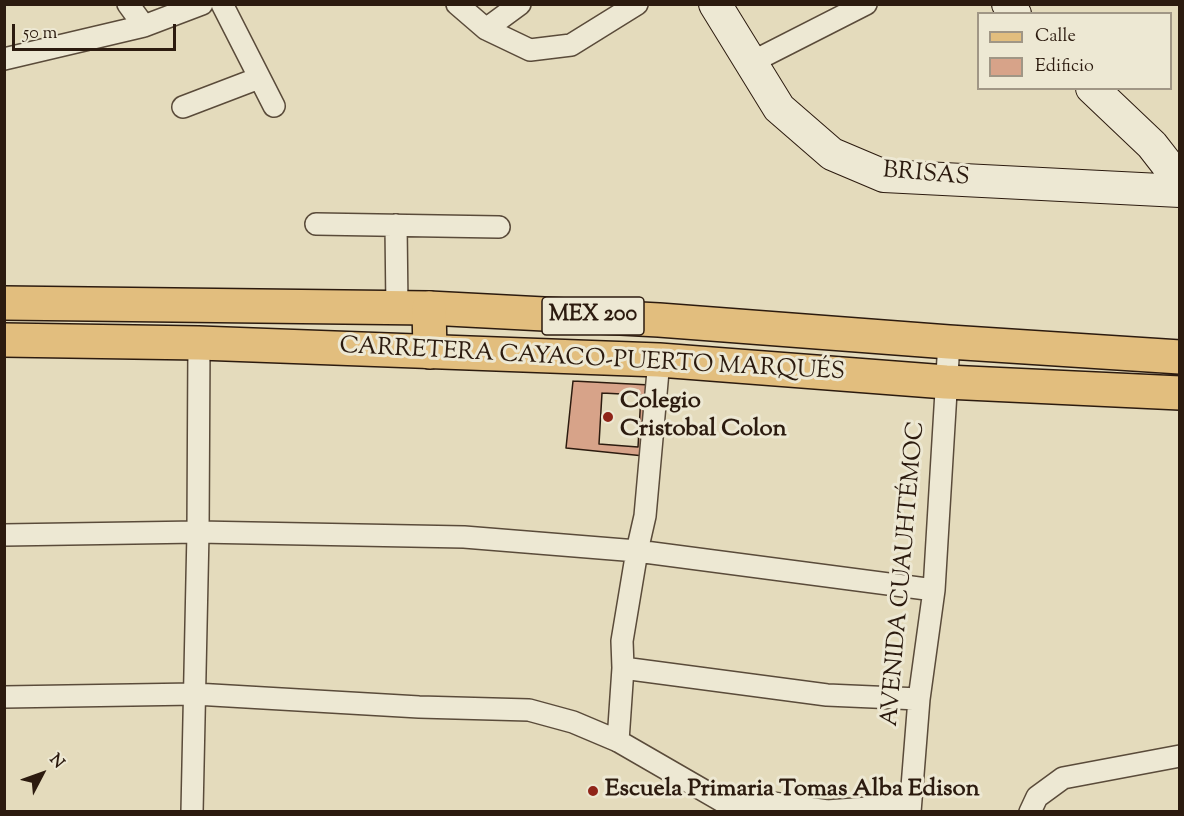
<!DOCTYPE html>
<meta charset="utf-8">
<style>
body{margin:0}
#map{position:relative;width:1184px;height:816px;overflow:hidden;background:#e4dbbc;font-family:"Sorts Mill Goudy",serif}
canvas{display:block}
.frame{position:absolute;inset:0;border:6px solid #2c1b0f;pointer-events:none}
.legend{position:absolute;left:977px;top:12px;width:195px;height:78px;box-sizing:border-box;background:#ede8d3;border:2px solid #a09685;margin:0;padding:8px 10px;list-style:none;font-size:18px;color:#2c1b0f}
.legend li{display:flex;align-items:center;gap:12px;height:30px}
.legend b{width:30px;border:2px solid #a09685}
.north{position:absolute;left:12px;top:744px;width:60px;height:60px;-webkit-text-stroke:4px #ede8d3;paint-order:stroke;rotate:49deg;font-size:16px;font-weight:700;line-height:24px;text-align:center;color:#2c1b0f}
.north::after{content:'';display:block;margin:auto;width:21px;height:27px;background:#2c1b0f;clip-path:polygon(50% 0,100% 100%,50% 72%,0 100%)}
.scale{position:absolute;left:12px;top:24px;width:164px;height:27px;box-sizing:border-box;border:3px solid #2c1b0f;border-top:0;padding-left:8px;font-size:18px;line-height:21px;white-space:nowrap;color:#2c1b0f;-webkit-text-stroke:4px #ede8d3;paint-order:stroke}
</style>
<div id="map">
<canvas width="1184" height="816"></canvas>
<div class="frame"></div>
<ul class="legend">
<li><b style="height:8px;background:#e2be7e"></b>Calle</li>
<li><b style="height:16px;background:#d7a389"></b>Edificio</li>
</ul>
<div class="north">N</div>
<div class="scale">50 m</div>
</div>
<script>
const context = document.querySelector('canvas').getContext('2d');
context.lineJoin = 'round';
function fill(path, color) { context.fillStyle = color; context.fill(path, 'evenodd'); }
const shape = rows => new Path2D(rows.map(r => 'M' + r).join(''));
function stroke(path, color, width, dash) { context.strokeStyle = color; context.lineWidth = width; context.lineCap = dash ? 'butt' : 'round'; context.setLineDash(dash || []); context.stroke(path); }
function write(font, color, halo, rows, align = 'center') {
  context.font = font + ' "Sorts Mill Goudy",serif'; context.lineWidth = 6; context.setLineDash([]); context.textBaseline = 'middle'; context.strokeStyle = halo; context.fillStyle = color; for (const [text, x, y, turn = 0] of rows) {
    context.save(); context.translate(x, y); context.rotate((+turn || 0) * Math.PI / 180); context.textAlign = isNaN(turn) ? turn : align; if (halo) context.strokeText(text, 0, 0); context.fillText(text, 0, 0); context.restore();
  }
}
const building = shape([
 [573,381,650,385,644,456,566,448,573,381],
 [602,393,641,395,638,447,599,444,602,393]
]);
fill(building, '#d7a389');
stroke(building, '#2c1b0f', 1.5);
const street = shape([
 [128,4,144,26],
 [222,4,274,106],
 [457,4,486,29,530,50,571,45,637,4],
 [486,29,520,4],
 [4,59,144,26,202,4],
 [752,62,866,4],
 [183,107,259,78],
 [316,224,499,227],
 [396,225,397,308],
 [4,535,198,532,464,537,637,551,934,590],
 [623,668,827,695,919,699],
 [4,697,195,694,419,707,529,710,573,722,618,741,741,812],
 [618,741,623,668,622,641,637,551,645,516,659,360],
 [720,795,827,811,910,805],
 [192,812,198,532,199,343],
 [910,812,919,699,934,590,949,342],
 [1030,812,1037,797,1063,778,1180,756]
]);
const secondary = shape([
 [715,4,779,108,832,154,884,176,1180,191],
 [1008,4,1015,14],
 [1092,88,1152,145,1180,181]
]);
const primary = shape([
 [4,303,429,308,659,320,949,342,1180,357],
 [4,340,199,343,659,360,946,382,1180,393]
]);
const highway = shape([
 [429,308,430,352]
]);
stroke(street, '#5a4b3a', 24);
stroke(secondary, '#2c1b0f', 34);
stroke(primary, '#2c1b0f', 36);
stroke(highway, '#2c1b0f', 36);
stroke(street, '#ede8d3', 21);
stroke(secondary, '#ede8d3', 32);
stroke(primary, '#e2be7e', 33);
stroke(highway, '#e2be7e', 33);
for (const [x, y, r, color] of [
 [608,417,6,"#8f2418"],
 [593,791,6,"#8f2418"]
]) { const dot = new Path2D(); dot.arc(x, y, r, 0, 2 * Math.PI); context.fillStyle = color; context.fill(dot); stroke(dot, '#ede8d3', 2); }
for (const [x, y, w] of [
 [593,316,102]
]) { const box = new Path2D(); box.roundRect(x - w / 2, y - 19, w, 38, 4.5); context.fillStyle = '#ede8d3'; context.fill(box); stroke(box, '#2c1b0f', 1.5); }
write('bold 22px', '#2c1b0f', null, [
 ["MEX 200",593,316]
]);
write('24px', '#2c1b0f', '#ede8d3', [
 ["BRISAS",926,176,5],
 ["CARRETERA CAYACO-PUERTO MARQUÉS",592,361,3],
 ["AVENIDA CUAUHTÉMOC",905,574,-85]
]);
write('bold 24px', '#2c1b0f', '#ede8d3', [
 ["Colegio",620,403],
 ["Cristobal Colon",620,431],
 ["Escuela Primaria Tomas Alba Edison",605,791]
], 'left');
</script>
